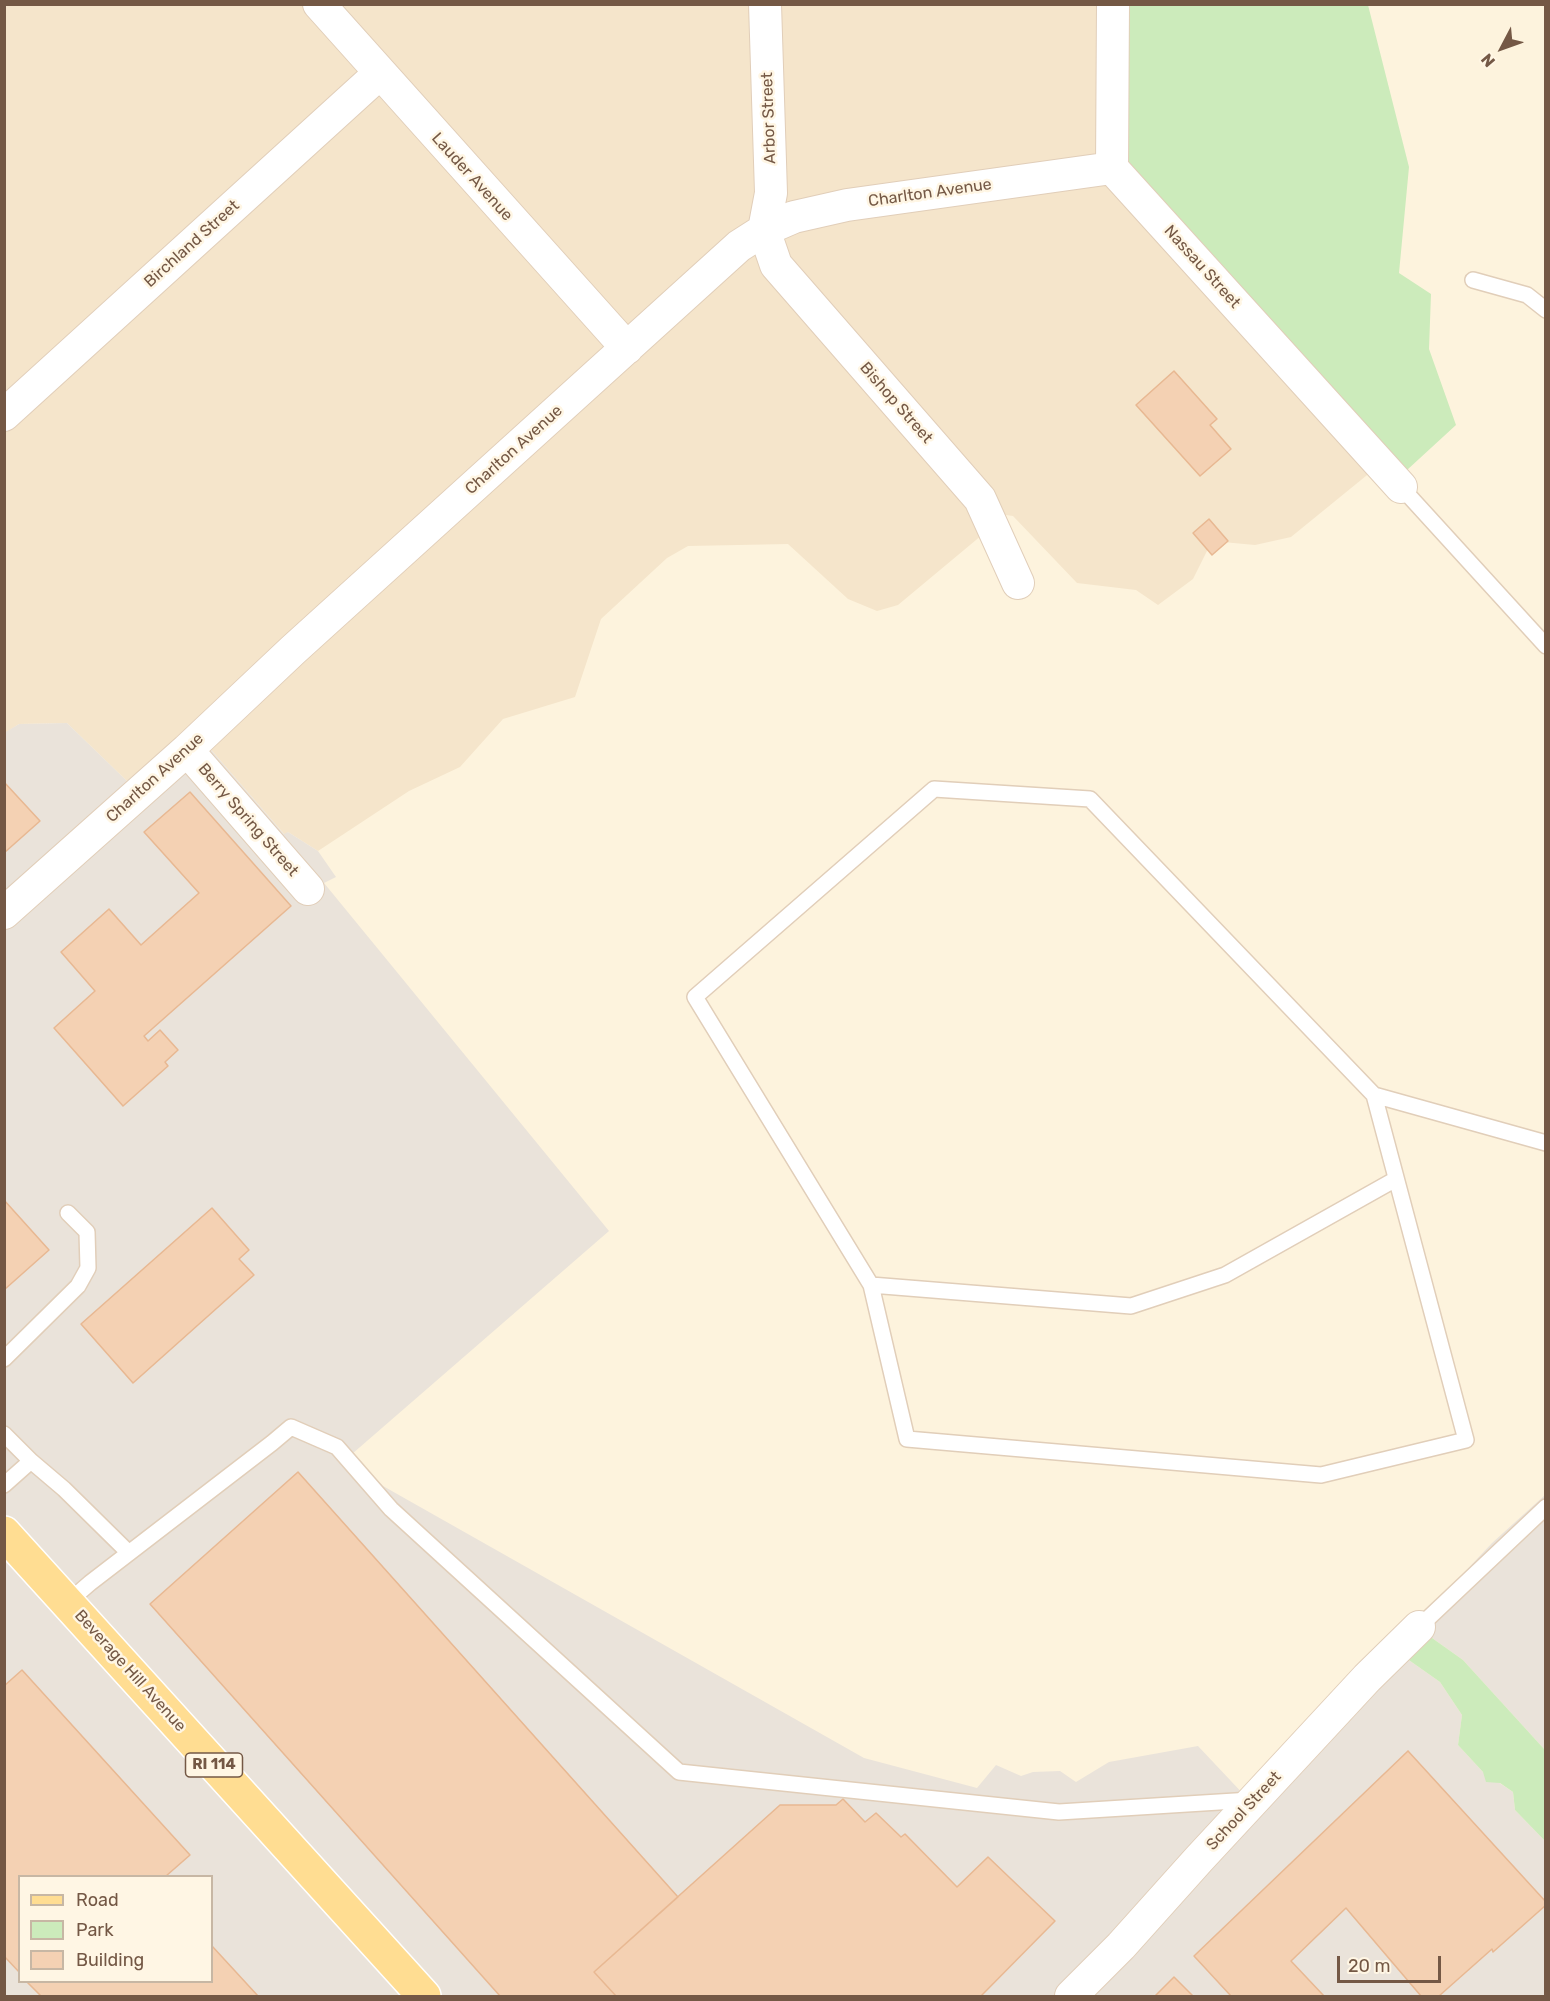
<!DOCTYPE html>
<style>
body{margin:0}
#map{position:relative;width:1550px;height:2001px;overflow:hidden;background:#fdf3dd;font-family:Rubik,sans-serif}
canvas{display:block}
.frame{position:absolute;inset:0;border:6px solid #745845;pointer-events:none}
.legend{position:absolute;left:18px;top:1875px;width:195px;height:108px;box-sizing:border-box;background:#fff6e4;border:2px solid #c7b7a4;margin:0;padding:8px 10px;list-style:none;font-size:18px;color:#745845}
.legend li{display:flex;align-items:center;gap:12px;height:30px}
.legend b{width:30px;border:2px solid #c7b7a4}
.north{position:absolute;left:1472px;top:18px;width:60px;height:60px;-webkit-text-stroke:4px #fff6e4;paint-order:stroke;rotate:229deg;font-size:16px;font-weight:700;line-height:24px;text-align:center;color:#745845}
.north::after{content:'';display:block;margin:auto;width:21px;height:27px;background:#745845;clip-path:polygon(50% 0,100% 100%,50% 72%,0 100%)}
.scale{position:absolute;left:1337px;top:1956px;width:104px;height:27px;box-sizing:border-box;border:3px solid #745845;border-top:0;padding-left:8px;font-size:18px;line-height:21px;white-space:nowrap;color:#745845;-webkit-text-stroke:4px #fff6e4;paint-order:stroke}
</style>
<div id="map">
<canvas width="1550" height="2001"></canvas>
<div class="frame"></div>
<ul class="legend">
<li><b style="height:8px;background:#ffdd92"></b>Road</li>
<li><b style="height:16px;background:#ccebbb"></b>Park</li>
<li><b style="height:16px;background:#f4d1b3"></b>Building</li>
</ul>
<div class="north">N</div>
<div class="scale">20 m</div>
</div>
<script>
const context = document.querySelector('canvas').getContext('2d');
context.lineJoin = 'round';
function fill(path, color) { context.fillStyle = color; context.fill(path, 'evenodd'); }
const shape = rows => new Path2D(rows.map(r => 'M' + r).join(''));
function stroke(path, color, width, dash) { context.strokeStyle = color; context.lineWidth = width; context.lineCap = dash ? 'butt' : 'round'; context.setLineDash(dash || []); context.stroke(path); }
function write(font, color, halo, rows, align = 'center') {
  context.font = font + ' Rubik,sans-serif'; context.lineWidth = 5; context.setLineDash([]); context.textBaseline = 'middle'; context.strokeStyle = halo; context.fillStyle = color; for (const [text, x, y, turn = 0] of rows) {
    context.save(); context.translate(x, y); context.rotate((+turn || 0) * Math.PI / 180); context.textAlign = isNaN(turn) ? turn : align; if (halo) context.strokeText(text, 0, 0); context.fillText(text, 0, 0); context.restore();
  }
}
fill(shape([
 [5,5,1118,5,1388,458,1291,537,1255,545,1212,541,1193,579,1158,605,1136,590,1077,583,1013,516,1006,515,898,605,877,611,848,599,788,544,688,546,667,558,601,619,575,697,503,719,460,767,409,791,318,851,288,832,285,835,194,730,127,781,67,723,19,724,5,733]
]), '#f5e5cb');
fill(shape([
 [67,723,127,781,194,730,284,834,288,832,318,851,336,877,324,883,609,1231,352,1454,383,1486,864,1758,977,1788,996,1765,1021,1776,1033,1772,1060,1771,1076,1782,1109,1762,1198,1746,1247,1798,1396,1651,1440,1682,1462,1715,1458,1745,1483,1772,1513,1792,1515,1810,1545,1841,1545,1996,5,1996,4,733,19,724],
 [20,1876,212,1876,212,1982,20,1982],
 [1545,1495,1545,1750,1463,1660,1418,1628,1426,1613,1492,1543]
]), '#eae3da');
fill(shape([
 [1118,5,1368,5,1409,167,1399,273,1431,294,1429,349,1456,425,1407,470,1388,458,1123,167],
 [1418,1628,1463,1660,1545,1750,1545,1841,1515,1810,1513,1792,1500,1783,1486,1782,1483,1772,1458,1745,1462,1715,1440,1682,1396,1651]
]), '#ccebbb');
const building = shape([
 [1174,371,1217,419,1210,425,1231,449,1200,476,1136,405,1174,371],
 [1209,519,1228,541,1212,555,1193,533,1209,519],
 [4,782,40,821,4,853,4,782],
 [190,792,291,906,144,1036,148,1041,160,1030,178,1050,165,1062,168,1066,123,1106,54,1028,95,991,61,952,109,909,141,945,199,893,144,832,190,792],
 [4,1200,49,1250,4,1290,4,1200],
 [212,1208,249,1250,239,1259,254,1275,133,1383,81,1324,212,1208],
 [298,1472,678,1897,594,1972,616,1996,500,1996,150,1604,298,1472],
 [22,1670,190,1855,166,1876,20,1876,20,1973,4,1956,4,1686,22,1670],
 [1408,1751,1546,1902,1546,1905,1493,1952,1492,1949,1439,1996,1421,1996,1346,1908,1291,1961,1324,1996,1231,1996,1194,1956,1408,1751],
 [843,1799,865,1822,876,1813,901,1837,905,1834,957,1887,988,1857,1055,1921,981,1996,616,1996,594,1972,780,1805,836,1805,843,1799],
 [212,1946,258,1996,41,1996,27,1982,212,1982,212,1946],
 [1174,1977,1193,1996,1155,1996,1174,1977]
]);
fill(building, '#f4d1b3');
stroke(building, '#e8b892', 1.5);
const service = shape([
 [1473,280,1527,295,1546,310],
 [1401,487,1546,646],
 [1374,1095,1466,1440,1321,1475,907,1439,871,1285,695,997,934,789,1090,799,1374,1095,1546,1143],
 [871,1285,1131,1306,1225,1275,1396,1179],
 [4,1359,78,1286,88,1268,87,1232,68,1213],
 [4,1434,31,1461],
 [4,1485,31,1461,64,1489,129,1553],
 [67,1603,90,1583,272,1443,291,1427,337,1447,391,1509,679,1772,1059,1812,1251,1800],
 [1419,1627,1546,1507]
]);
const minor = shape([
 [319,4,627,348],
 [765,4,771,193,764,230,776,265,980,499,1018,583],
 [1113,4,1112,168,1401,487],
 [4,415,380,73],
 [187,750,308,889],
 [4,913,187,750,293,650,739,246,764,230,794,217,847,205,1112,168],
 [1071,1996,1121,1946,1199,1859,1367,1678,1419,1627]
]);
const primary = shape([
 [4,1533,424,1996]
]);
stroke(service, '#e1ceb9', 18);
stroke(minor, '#e1ceb9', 34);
stroke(primary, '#fff', 36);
stroke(service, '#fff', 15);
stroke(minor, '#fff', 32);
stroke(primary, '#ffdd92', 33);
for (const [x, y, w] of [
 [214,1765,57]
]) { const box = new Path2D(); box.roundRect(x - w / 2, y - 12, w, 24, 4.5); context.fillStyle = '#fff6e4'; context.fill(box); stroke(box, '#745845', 1.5); }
write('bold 15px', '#745845', null, [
 ["RI 114",214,1765]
]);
write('16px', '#745845', '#fff6e4', [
 ["Arbor Street",769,118,-92],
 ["Lauder Avenue",472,177,48],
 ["Charlton Avenue",930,193,-8],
 ["Birchland Street",192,244,-42],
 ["Nassau Street",1202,267,48],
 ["Bishop Street",896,403,49],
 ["Charlton Avenue",514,450,-42],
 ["Charlton Avenue",155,778,-42],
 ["Berry Spring Street",248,820,49],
 ["Beverage Hill Avenue",130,1671,48],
 ["School Street",1244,1811,-47]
]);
</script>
